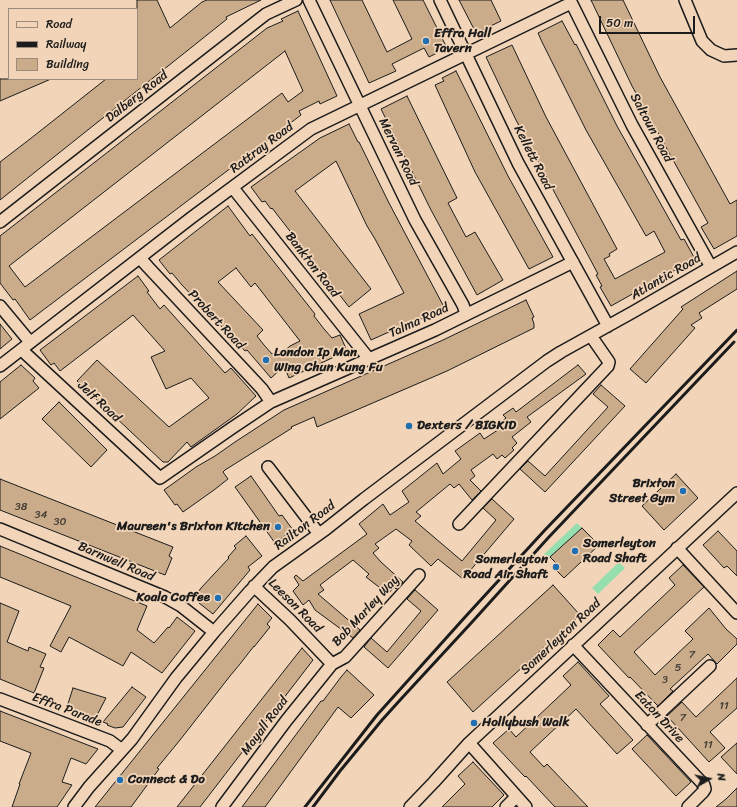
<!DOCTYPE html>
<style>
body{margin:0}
#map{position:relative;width:737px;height:807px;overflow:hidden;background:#f2d5b8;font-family:Sriracha,sans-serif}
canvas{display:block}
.legend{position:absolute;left:8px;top:8px;width:130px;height:72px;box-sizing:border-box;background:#f2d5b8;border:1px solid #9c8b7a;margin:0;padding:5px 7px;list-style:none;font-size:12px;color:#1c1c1c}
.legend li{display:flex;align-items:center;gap:8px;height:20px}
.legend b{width:20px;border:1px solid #9c8b7a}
.north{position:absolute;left:689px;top:759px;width:40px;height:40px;-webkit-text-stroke:3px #f2d5b8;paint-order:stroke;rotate:81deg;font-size:11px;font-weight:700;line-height:16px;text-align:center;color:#1c1c1c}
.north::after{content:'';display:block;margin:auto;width:14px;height:18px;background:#1c1c1c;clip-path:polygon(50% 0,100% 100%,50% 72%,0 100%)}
.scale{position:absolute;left:599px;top:16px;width:96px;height:18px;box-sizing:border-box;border:2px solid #1c1c1c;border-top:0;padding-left:5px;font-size:12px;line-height:14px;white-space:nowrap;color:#1c1c1c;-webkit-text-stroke:3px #f2d5b8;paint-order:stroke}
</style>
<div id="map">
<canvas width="737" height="807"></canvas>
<ul class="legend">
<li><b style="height:5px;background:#f2d5b8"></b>Road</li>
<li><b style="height:5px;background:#1c1c1c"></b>Railway</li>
<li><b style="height:11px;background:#cbac8a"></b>Building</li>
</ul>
<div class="north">N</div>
<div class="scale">50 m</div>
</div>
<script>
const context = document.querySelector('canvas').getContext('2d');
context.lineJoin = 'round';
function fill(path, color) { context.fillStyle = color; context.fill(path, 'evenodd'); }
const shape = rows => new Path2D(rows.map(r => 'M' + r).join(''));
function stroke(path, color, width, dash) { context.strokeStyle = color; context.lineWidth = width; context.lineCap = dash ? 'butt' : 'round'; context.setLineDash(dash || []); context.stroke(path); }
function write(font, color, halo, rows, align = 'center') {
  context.font = font + ' Sriracha,sans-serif'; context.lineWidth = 3.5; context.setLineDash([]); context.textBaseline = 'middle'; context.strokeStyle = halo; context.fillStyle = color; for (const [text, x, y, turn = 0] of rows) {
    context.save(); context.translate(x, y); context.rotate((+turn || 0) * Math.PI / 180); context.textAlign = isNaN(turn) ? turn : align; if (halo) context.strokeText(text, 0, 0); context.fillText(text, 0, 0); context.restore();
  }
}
fill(shape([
 [577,523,582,528,544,563,540,558],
 [619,562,625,568,598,594,592,588]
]), '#95deae');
const building = shape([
 [137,0,157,0,170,28,202,2,207,0,261,0,226,17,227,19,0,200,0,162,30,139,106,79,137,79,137,0],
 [330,0,362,0,387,52,412,39,393,0,423,0,447,48,429,57,424,48,392,64,396,71,369,83,330,0],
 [459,0,491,0,501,21,476,33,459,0],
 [591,0,623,0,660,77,730,204,737,200,737,236,714,249,701,227,708,223,632,86,591,0],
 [298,11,337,96,320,104,319,101,299,111,301,115,30,320,15,299,13,300,0,283,0,236,253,39,267,28,283,21,281,19,298,11],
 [285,51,303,91,288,102,282,93,25,287,9,266,285,51],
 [562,21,575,45,576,44,617,126,681,240,684,239,695,259,611,306,600,287,602,286,596,275,598,274,516,120,486,57,512,45,546,117,617,249,609,254,610,256,604,259,615,279,665,252,654,231,646,236,586,130,542,42,538,33,562,21],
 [456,71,508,176,553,257,529,269,475,172,435,85,444,81,442,78,456,71],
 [0,79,51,79,0,101,0,79],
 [407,96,457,198,448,203,466,237,475,232,503,280,477,295,431,210,381,109,407,96],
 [349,124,358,142,359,142,389,203,444,307,419,320,418,319,371,340,359,314,404,293,375,239,367,226,336,161,295,191,371,289,349,307,272,208,271,209,265,201,262,202,251,187,320,138,349,124],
 [228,206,250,236,252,234,315,314,314,316,324,329,332,338,340,335,347,351,289,378,284,366,271,378,247,350,245,351,182,285,172,273,170,274,159,260,228,206],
 [236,268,251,287,255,283,300,341,290,346,283,352,282,350,272,354,264,345,257,336,263,330,218,282,236,268],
 [737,271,737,289,699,313,702,318,691,325,695,328,646,383,630,369,683,309,681,307,737,271],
 [138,276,149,291,147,292,160,309,164,305,225,373,231,368,256,396,237,414,191,447,187,442,168,462,163,462,77,381,97,360,169,427,209,398,191,378,166,389,151,357,165,351,133,315,60,371,54,363,51,365,40,350,138,276],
 [526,300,534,317,532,318,534,324,534,328,447,371,317,427,314,417,291,427,292,428,225,470,223,472,228,479,214,490,183,512,177,504,175,505,164,490,196,467,215,456,235,442,284,410,443,340,526,300],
 [0,324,12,339,0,349,0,324],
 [21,365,35,378,33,381,39,388,0,419,0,382,21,365],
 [578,365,586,374,527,417,531,422,512,437,517,443,512,448,514,450,505,458,502,455,497,459,493,454,471,470,475,476,470,480,481,491,472,500,459,484,454,488,450,484,416,512,421,516,415,521,462,561,496,520,483,508,492,499,514,519,463,579,438,559,431,566,409,545,412,541,396,529,375,544,379,548,373,553,381,562,403,582,396,589,394,587,388,594,366,577,369,574,353,560,320,585,324,590,318,594,360,630,353,638,315,610,309,600,303,605,293,591,299,585,294,577,296,575,303,581,367,534,359,524,383,504,390,515,409,502,402,491,437,463,443,474,461,459,455,451,480,433,484,439,504,426,501,422,506,418,503,415,513,408,516,412,578,365],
 [601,385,625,406,545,492,520,469,528,461,545,476,608,407,593,394,601,385],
 [59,402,107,450,91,467,42,419,59,402],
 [676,474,698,498,664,530,642,506,676,474],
 [251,476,279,516,282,515,293,530,275,543,235,487,251,476],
 [0,479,173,547,169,556,172,558,165,575,0,510,0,479],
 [582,528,599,545,564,578,552,566,556,563,550,557,582,528],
 [718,531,737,551,737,576,727,566,724,568,703,545,718,531],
 [246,536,262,556,248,567,250,570,213,614,199,603,202,600,196,595,201,588,229,558,228,557,236,548,234,546,246,536],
 [0,546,147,606,137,630,154,643,162,634,168,627,169,628,177,617,195,631,162,673,131,652,123,666,69,637,61,652,50,646,71,606,0,577,0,546],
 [683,565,704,587,634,652,655,675,693,639,685,631,709,608,726,629,737,639,737,644,717,664,708,654,670,689,673,691,658,706,630,677,629,678,598,645,613,630,620,637,675,585,669,578,683,565],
 [553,585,580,615,473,712,447,682,553,585],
 [415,590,438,610,388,668,364,647,371,638,387,652,421,611,407,599,415,590],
 [0,603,19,611,7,642,28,651,29,647,46,654,40,667,44,668,34,693,0,679,0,603],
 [258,604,272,618,267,624,270,627,254,647,254,646,240,664,230,676,180,740,157,768,159,769,131,807,95,807,258,604],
 [302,648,313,660,200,807,177,807,302,648],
 [578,662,609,696,600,704,633,740,617,754,576,709,530,752,544,767,547,764,588,807,555,807,526,776,525,777,493,743,509,729,516,737,571,685,563,676,578,662],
 [347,670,374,695,351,718,338,707,265,807,242,807,321,701,323,701,341,677,347,670],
 [737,678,737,708,710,732,725,748,709,762,667,716,682,702,696,717,737,678],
 [132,687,146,697,123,727,115,728,107,725,108,724,103,722,132,687],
 [73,688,106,698,95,719,66,710,73,688],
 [0,711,98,749,86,764,71,758,62,782,72,785,57,807,12,807,20,784,19,784,31,753,0,741,0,711],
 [647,735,691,782,676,796,632,749,647,735],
 [737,743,737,774,721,757,737,743],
 [473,762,504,795,492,807,442,807,465,784,458,776,473,762],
 [737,788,737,807,716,807,726,799,737,788]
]);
fill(building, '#cbac8a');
stroke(building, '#1c1c1c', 1);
const street = shape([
 [309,0,415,220,463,305,466,314],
 [440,0,518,163,608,326],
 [570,0,632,125,711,267],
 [685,0,702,41,711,50,724,56,737,55],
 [233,188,369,359],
 [0,222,257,21,266,14,296,0],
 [140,258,148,267,262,389,271,402],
 [0,306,30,342],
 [22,349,26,354,160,478,232,428,271,402,435,330,573,262],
 [0,366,191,218,311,129,571,3],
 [268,467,319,534],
 [459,524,608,366,609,362,591,336],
 [0,529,165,597,181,606,214,632],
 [677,548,737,613],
 [254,586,260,592,290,620,332,664],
 [573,645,704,785,705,789,703,792,688,807],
 [0,699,110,741,122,750],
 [647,725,710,666],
 [469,743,526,807],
 [74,807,89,787,132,739,176,678,214,632,250,591,273,567,326,529,364,499,547,361,561,352,633,312,737,252],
 [222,807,286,721,332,664,345,657,419,575],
 [410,807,434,782,469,743,737,493],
 [506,807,516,797]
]);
stroke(street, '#1c1c1c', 14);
stroke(street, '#f2d5b8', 11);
stroke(shape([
 [305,807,377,715,466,616,544,531,737,330],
 [313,807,340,771,382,720,401,699,473,621,548,538,734,342]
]), '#1c1c1c', 3);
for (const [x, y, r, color] of [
 [426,41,4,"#1f6fb2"],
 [266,360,4,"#1f6fb2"],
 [409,426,4,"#1f6fb2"],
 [683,491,4,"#1f6fb2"],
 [278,527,4,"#1f6fb2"],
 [575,551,4,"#1f6fb2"],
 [556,567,4,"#1f6fb2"],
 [218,598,4,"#1f6fb2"],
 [474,723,4,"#1f6fb2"],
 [120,780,4,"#1f6fb2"]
]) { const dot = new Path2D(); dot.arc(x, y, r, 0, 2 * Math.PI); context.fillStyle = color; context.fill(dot); stroke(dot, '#f2d5b8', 1.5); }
write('11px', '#484038', null, [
 ["38",21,507],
 ["34",41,515],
 ["30",60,522],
 ["7",692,655],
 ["5",678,668],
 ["3",665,680],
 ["11",724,706],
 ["7",683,718],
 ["11",708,745]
]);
write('bold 13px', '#1c1c1c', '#f2d5b8', [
 ["Effra Hall",434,34],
 ["Tavern",434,49],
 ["London Ip Man",274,353],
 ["Wing Chun Kung Fu",274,368],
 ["Dexters / BIGKID",417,426],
 ["Brixton",675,484,"right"],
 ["Street Gym",675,499,"right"],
 ["Maureen's Brixton Kitchen",270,527,"right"],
 ["Somerleyton",583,544],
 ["Road Shaft",583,559],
 ["Somerleyton",548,560,"right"],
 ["Road Air Shaft",548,575,"right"],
 ["Koala Coffee",210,598,"right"],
 ["Hollybush Walk",482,723],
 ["Connect & Do",128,780]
], 'left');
write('13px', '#1c1c1c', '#f2d5b8', [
 ["Dalberg Road",137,97,-38],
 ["Saltoun Road",651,128,62],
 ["Rattray Road",262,148,-37],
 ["Mervan Road",398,152,64],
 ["Kellett Road",533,158,63],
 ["Bankton Road",312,265,52],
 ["Atlantic Road",666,277,-30],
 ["Probert Road",216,320,47],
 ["Talma Road",419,321,-25],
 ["Jelf Road",99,402,43],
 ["Railton Road",305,526,-37],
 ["Barnwell Road",116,562,23],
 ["Leeson Road",295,606,45],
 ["Bob Marley Way",366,611,-47],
 ["Somerleyton Road",561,637,-43],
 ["Effra Parade",67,710,21],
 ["Eaton Drive",659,717,47],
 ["Mayall Road",265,726,-53]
]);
</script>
